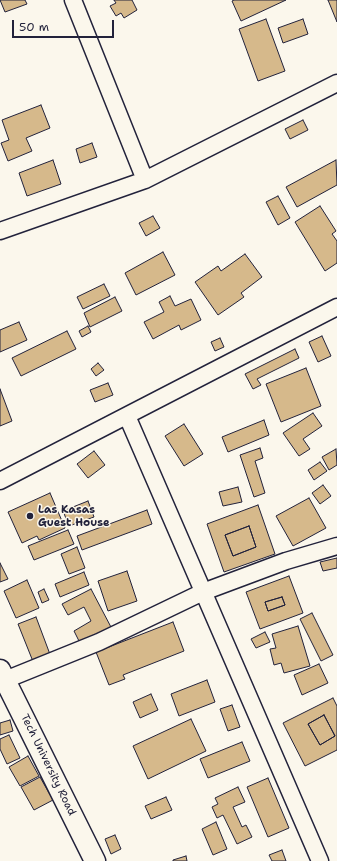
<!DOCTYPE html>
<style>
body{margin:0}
#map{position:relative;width:337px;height:861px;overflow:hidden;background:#fbf7ec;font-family:"Shantell Sans",sans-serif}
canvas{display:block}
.scale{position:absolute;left:12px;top:20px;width:102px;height:18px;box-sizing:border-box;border:2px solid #22223b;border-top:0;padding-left:5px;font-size:12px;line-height:14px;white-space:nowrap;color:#22223b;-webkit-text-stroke:3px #fbf7ec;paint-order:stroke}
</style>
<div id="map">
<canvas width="337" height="861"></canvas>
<div class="scale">50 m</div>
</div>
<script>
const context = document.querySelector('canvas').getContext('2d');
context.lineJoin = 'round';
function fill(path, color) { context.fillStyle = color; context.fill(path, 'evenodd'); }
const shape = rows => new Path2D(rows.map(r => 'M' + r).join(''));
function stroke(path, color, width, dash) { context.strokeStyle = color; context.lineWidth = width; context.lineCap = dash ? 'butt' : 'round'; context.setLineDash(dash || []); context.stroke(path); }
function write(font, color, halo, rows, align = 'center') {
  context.font = font + ' "Shantell Sans",sans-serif'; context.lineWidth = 3; context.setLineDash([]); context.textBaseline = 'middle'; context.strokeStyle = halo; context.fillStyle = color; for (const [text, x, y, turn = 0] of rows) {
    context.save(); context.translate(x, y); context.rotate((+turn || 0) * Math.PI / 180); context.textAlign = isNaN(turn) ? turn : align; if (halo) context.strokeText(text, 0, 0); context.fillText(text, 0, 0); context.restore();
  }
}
const building = shape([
 [0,0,25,0,27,4,5,12,0,0],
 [114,0,132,0,137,10,124,18,121,13,116,16,110,6,116,3,114,0],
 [234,0,286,0,241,21,232,1,234,0],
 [328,0,337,0,337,22,328,0],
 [266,19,285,71,258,81,239,29,266,19],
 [303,19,308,34,283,43,278,28,303,19],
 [41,105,50,128,26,138,32,151,8,161,1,143,9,140,2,120,41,105],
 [303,120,308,130,290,139,285,129,303,120],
 [92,143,97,157,80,163,76,149,92,143],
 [53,160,61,184,27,196,19,173,53,160],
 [336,160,337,185,297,207,286,187,336,160],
 [278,196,290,218,278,225,266,202,278,196],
 [320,206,336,231,332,234,337,241,337,263,325,271,295,222,320,206],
 [153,216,160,228,146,236,139,223,153,216],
 [163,252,175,275,136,295,125,273,163,252],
 [245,254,262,277,241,293,244,297,218,315,195,282,218,266,221,271,245,254],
 [104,284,110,296,83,309,77,297,104,284],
 [170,296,175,306,191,299,201,320,181,330,179,325,153,339,144,322,164,312,159,302,170,296],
 [115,297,122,311,90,327,84,313,115,297],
 [19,322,27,340,0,352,0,330,19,322],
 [88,326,91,332,82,337,79,331,88,326],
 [67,331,76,349,21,376,12,358,67,331],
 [322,336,331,356,318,362,309,342,322,336],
 [220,338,224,347,215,351,211,342,220,338],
 [295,349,299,358,257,379,261,385,253,389,245,374,295,349],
 [98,363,104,370,96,376,91,369,98,363],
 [306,368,321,406,281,422,266,384,306,368],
 [108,383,113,395,95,402,90,390,108,383],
 [0,389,12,421,0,426,0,389],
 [313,413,322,426,303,439,310,449,299,456,283,433,313,413],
 [264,420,269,435,228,452,222,437,264,420],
 [184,424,203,454,184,466,165,436,184,424],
 [260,448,263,458,255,461,265,493,254,497,240,455,260,448],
 [336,449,337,465,329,470,322,457,336,449],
 [94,451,105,465,88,478,77,464,94,451],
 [320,462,327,471,314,480,308,470,320,462],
 [323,485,331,496,320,504,312,493,323,485],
 [238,487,242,502,223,506,219,492,238,487],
 [50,493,65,528,39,540,37,536,22,543,8,512,50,493],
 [309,498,326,528,293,546,276,516,309,498],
 [88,501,94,517,69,526,63,511,88,501],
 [258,505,275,554,224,572,207,524,258,505],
 [249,526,256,547,233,556,225,535,249,526],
 [147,510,152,524,82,550,77,536,147,510],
 [249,526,256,547,233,556,225,535,249,526],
 [68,530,74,544,34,560,28,546,68,530],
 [77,547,85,568,69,574,61,554,77,547],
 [337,558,337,568,323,571,320,562,337,558],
 [0,563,8,579,0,582,0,563],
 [127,571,137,601,108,611,98,581,127,571],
 [84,572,89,585,60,597,55,584,84,572],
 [289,576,303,613,260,629,246,592,289,576],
 [282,597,285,605,268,611,265,602,282,597],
 [27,580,39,608,16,618,4,591,27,580],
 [44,589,49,600,42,603,38,592,44,589],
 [91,589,112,629,81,645,74,631,91,621,84,607,68,615,62,604,91,589],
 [282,597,285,605,268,611,265,602,282,597],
 [312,613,333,655,321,661,300,619,312,613],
 [36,617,51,657,34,664,18,624,36,617],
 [173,622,184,651,123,675,125,679,109,685,96,652,173,622],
 [298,626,310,666,284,673,281,663,274,665,270,649,276,648,272,634,298,626],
 [265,632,270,642,256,648,251,639,265,632],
 [319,664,328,683,302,695,294,675,319,664],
 [207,680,215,702,179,716,171,694,207,680],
 [151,694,158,710,140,718,133,702,151,694],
 [333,698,337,706,337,750,305,766,283,723,333,698],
 [324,715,335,736,320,745,308,724,324,715],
 [232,705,240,727,228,731,220,709,232,705],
 [324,715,335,736,320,745,308,724,324,715],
 [191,719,206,751,148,779,133,746,191,719],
 [10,720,13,731,0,735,0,723,10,720],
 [9,735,20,758,7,764,0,749,0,739,9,735],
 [242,742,250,761,208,778,200,759,242,742],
 [28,756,39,776,20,786,9,767,28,756],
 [40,777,53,800,34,810,21,787,40,777],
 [268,778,289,828,268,837,247,787,268,778],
 [238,787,245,802,233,807,242,827,246,825,252,837,237,844,223,815,217,818,212,807,218,804,215,798,238,787],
 [166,797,172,810,151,819,145,806,166,797],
 [216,822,227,849,213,855,202,829,216,822],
 [115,835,121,849,111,854,105,839,115,835],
 [282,850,286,861,272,861,269,855,282,850],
 [186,856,187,861,173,861,173,860,186,856]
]);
fill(building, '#d6b98b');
stroke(building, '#22223b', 1);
const minor = shape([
 [73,0,145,180],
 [0,231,145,180,337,83],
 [127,416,320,861],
 [0,481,337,307],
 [5,680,99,642,203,592,286,561,337,546]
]);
const tertiary = shape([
 [0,670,95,861]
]);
stroke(minor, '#22223b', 19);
stroke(tertiary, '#22223b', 23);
stroke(minor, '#fbf7ec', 16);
stroke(tertiary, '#fbf7ec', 20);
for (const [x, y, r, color] of [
 [30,516,4,"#22223b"]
]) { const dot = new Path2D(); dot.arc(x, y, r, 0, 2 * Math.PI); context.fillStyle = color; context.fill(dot); stroke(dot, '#fbf7ec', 1.5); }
write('bold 11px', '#22223b', '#fbf7ec', [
 ["Las Kasas",38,510],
 ["Guest House",38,523]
], 'left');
write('11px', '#22223b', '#fbf7ec', [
 ["Tech University Road",48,765,64]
]);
</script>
